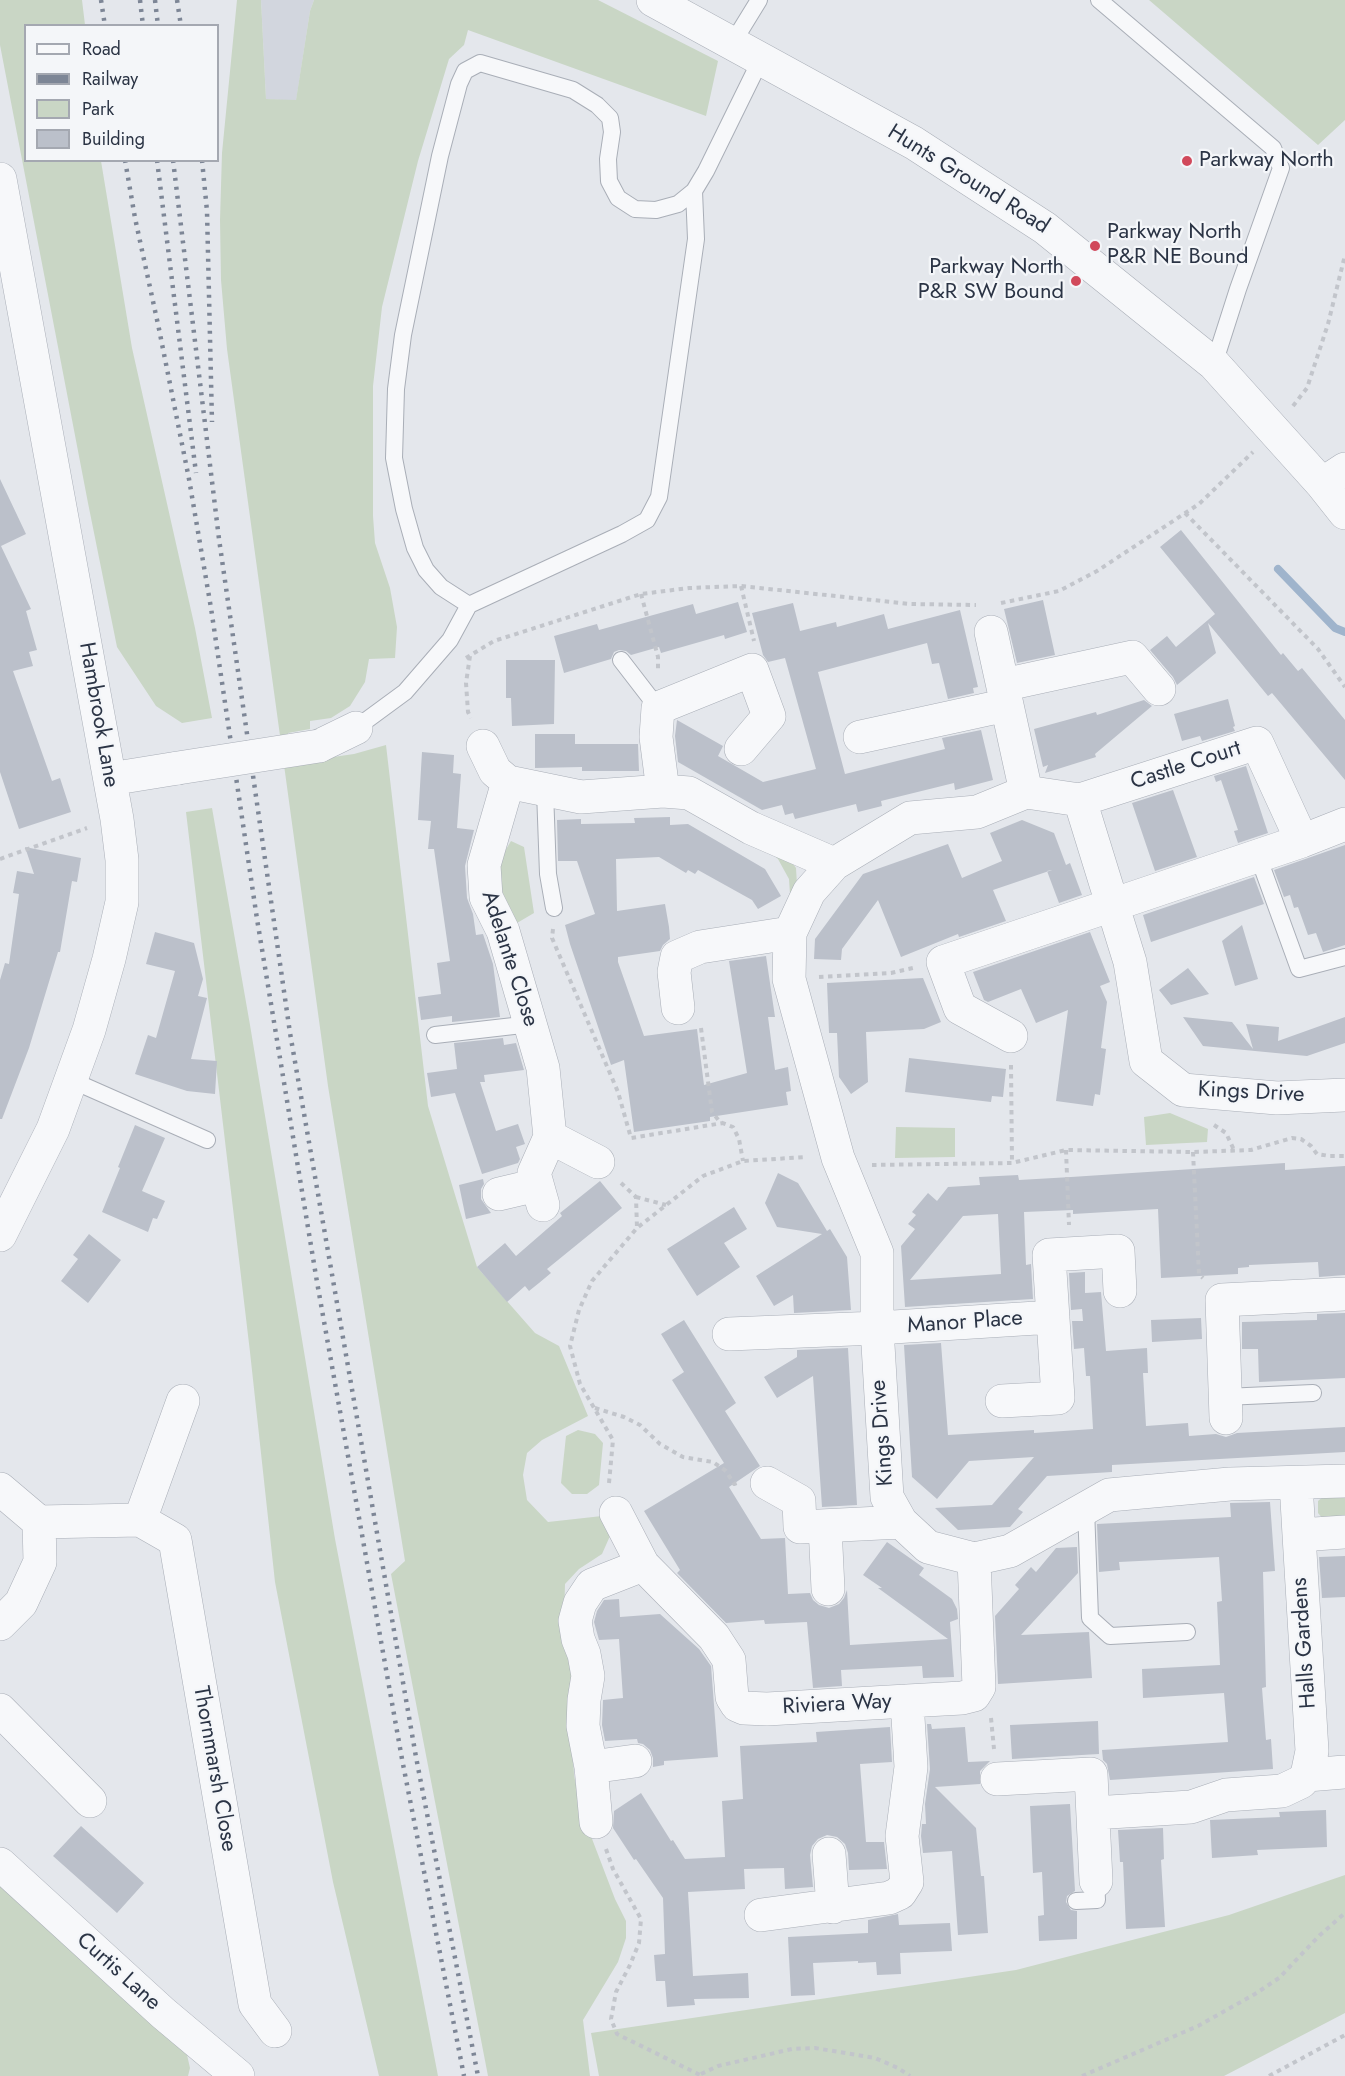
<!DOCTYPE html>
<style>
body{margin:0}
#map{position:relative;width:1345px;height:2076px;overflow:hidden;background:#e4e7ec;font-family:Jost,sans-serif}
canvas{display:block}
.legend{position:absolute;left:24px;top:24px;width:195px;height:138px;box-sizing:border-box;background:#f4f6f9;border:2px solid #a4a8b1;margin:0;padding:8px 10px;list-style:none;font-size:18px;color:#2b3445}
.legend li{display:flex;align-items:center;gap:12px;height:30px}
.legend b{width:30px;border:2px solid #a4a8b1}
</style>
<div id="map">
<canvas width="1345" height="2076"></canvas>
<ul class="legend">
<li><b style="height:8px;background:#f7f8fa"></b>Road</li>
<li><b style="height:8px;background:#7d8696"></b>Railway</li>
<li><b style="height:16px;background:#c9d6c5"></b>Park</li>
<li><b style="height:16px;background:#bbc0ca"></b>Building</li>
</ul>
</div>
<script>
const context = document.querySelector('canvas').getContext('2d');
context.lineJoin = 'round';
function fill(path, color) { context.fillStyle = color; context.fill(path, 'evenodd'); }
const shape = rows => new Path2D(rows.map(r => 'M' + r).join(''));
function stroke(path, color, width, dash) { context.strokeStyle = color; context.lineWidth = width; context.lineCap = dash ? 'butt' : 'round'; context.setLineDash(dash || []); context.stroke(path); }
function write(font, color, halo, rows, align = 'center') {
  context.font = font + ' Jost,sans-serif'; context.lineWidth = 4.5; context.setLineDash([]); context.textBaseline = 'middle'; context.strokeStyle = halo; context.fillStyle = color; for (const [text, x, y, turn = 0] of rows) {
    context.save(); context.translate(x, y); context.rotate((+turn || 0) * Math.PI / 180); context.textAlign = isNaN(turn) ? turn : align; if (halo) context.strokeText(text, 0, 0); context.fillText(text, 0, 0); context.restore();
  }
}
fill(shape([
 [261,0,314,0,310,11,296,101,266,99]
]), '#d2d6de');
fill(shape([
 [0,0,82,0,85,25,26,26,26,160,101,161,132,348,195,628,212,718,182,723,156,706,117,647,88,503,0,45],
 [237,0,261,0,266,99,296,100,310,11,314,0,598,0,718,61,706,116,468,30,464,45,449,59,418,161,382,307,373,386,373,516,375,543,390,588,397,627,395,658,369,659,365,682,350,706,331,718,310,721,310,729,288,733,292,763,354,754,386,745,428,1106,477,1267,535,1333,559,1346,588,1416,542,1440,527,1453,523,1475,527,1500,548,1522,602,1516,610,1536,602,1554,579,1569,565,1584,564,1621,573,1659,570,1698,574,1775,581,1810,615,1899,626,1921,626,1938,618,1962,583,2020,590,2076,488,2076,391,1574,405,1561,328,1086,227,349,221,280,220,220,222,153],
 [1149,0,1345,0,1345,120,1318,145],
 [212,808,250,1025,335,1539,438,2076,379,2076,333,1882,275,1582,250,1352,186,812],
 [511,841,524,847,534,913,517,923,498,884,499,861],
 [769,852,791,861,796,868,797,885,790,894,789,879,784,870,778,859],
 [1170,1113,1208,1129,1207,1142,1146,1145,1144,1117],
 [896,1127,955,1128,955,1157,895,1158],
 [578,1430,595,1434,603,1443,599,1485,587,1494,572,1494,561,1483,566,1436],
 [1345,1493,1345,1520,1324,1520,1318,1513,1318,1501,1325,1495],
 [1345,1875,1345,2013,1224,2076,599,2076,591,2033,1016,1970,1229,1915],
 [0,1886,185,2046,190,2068,188,2076,0,2076]
]), '#c9d6c5');
stroke(shape([
 [1278,569,1335,628,1345,632]
]), '#9fb4cc', 8);
fill(shape([
 [0,479,26,534,1,546,31,609,26,611,37,650,29,652,33,666,13,671,52,781,60,778,71,812,19,829,0,772],
 [1181,530,1281,655,1283,653,1298,671,1302,668,1345,720,1345,780,1272,693,1268,696,1208,623,1216,653,1177,685,1173,677,1150,650,1167,636,1176,647,1215,614,1160,547],
 [1043,600,1055,655,1017,663,1004,609],
 [738,602,747,632,725,639,724,635,661,653,659,647,631,655,626,651,619,650,614,652,611,659,564,673,554,636,597,624,599,630,693,604,696,614],
 [793,603,800,631,836,622,837,627,884,614,888,629,960,610,978,687,973,688,974,693,948,699,939,663,932,664,927,643,818,672,845,774,945,749,942,738,981,730,993,780,955,790,954,783,881,801,882,806,858,812,856,804,795,819,793,813,785,815,782,805,762,810,678,762,675,736,677,720,723,746,718,756,763,782,816,769,785,658,768,662,763,655,752,613],
 [506,660,555,660,554,724,512,726,511,698,506,698],
 [1228,699,1235,726,1233,727,1235,731,1202,741,1200,736,1182,741,1174,714],
 [1144,700,1152,706,1095,754,1096,757,1045,773,1048,765,1043,767,1034,729,1096,712,1097,715],
 [535,734,575,734,575,744,638,744,639,771,582,771,582,767,535,768],
 [422,752,454,755,453,773,461,774,457,828,474,830,465,866,467,898,473,914,476,935,483,934,493,964,500,1017,452,1022,452,1016,421,1020,418,997,441,994,437,963,450,961,434,849,428,849,431,821,418,820],
 [1246,766,1268,833,1238,843,1234,831,1238,830,1221,780,1216,782,1214,776],
 [1173,790,1197,857,1155,871,1132,803],
 [670,817,670,825,688,824,765,869,781,896,758,909,752,900,698,870,695,874,688,870,686,873,659,857,616,859,617,911,665,904,669,927,670,939,663,945,660,951,618,957,618,962,644,1036,697,1029,704,1085,747,1073,729,961,766,956,775,1017,768,1017,775,1070,788,1067,791,1091,786,1092,788,1105,710,1117,710,1121,634,1132,624,1060,611,1065,570,944,565,925,595,914,577,861,558,861,557,820,581,819,581,824,635,823,634,818],
 [1022,820,1054,833,1066,865,1070,863,1082,895,1059,903,1047,871,1052,870,993,890,1006,921,959,937,958,934,901,957,878,900,842,949,841,960,814,959,815,939,863,874,948,844,962,878,1002,861,990,833],
 [1345,845,1345,945,1323,952,1316,933,1308,935,1298,907,1294,908,1290,895,1284,897,1274,870],
 [25,847,81,858,77,882,72,881,60,952,58,952,29,1048,2,1119,0,1119,0,980,5,963,9,964,19,894,13,893,17,871,34,874],
 [1254,877,1264,904,1151,942,1143,915],
 [1242,925,1258,979,1235,986,1222,941],
 [155,932,194,943,203,979,198,996,207,998,191,1059,217,1061,215,1094,187,1091,135,1074,148,1035,156,1038,175,971,146,964],
 [1090,932,1110,982,1100,986,1107,1002,1101,1048,1106,1049,1100,1095,1095,1094,1093,1106,1056,1101,1068,1010,1036,1023,1021,989,988,1002,984,1000,973,972],
 [1188,968,1209,994,1171,1005,1159,990],
 [923,978,941,1022,924,1029,866,1032,868,1082,851,1094,839,1077,837,1033,829,1033,827,983],
 [1183,1017,1232,1022,1253,1049,1246,1024,1279,1027,1278,1041,1345,1017,1345,1043,1307,1056,1203,1046],
 [503,1038,504,1045,516,1043,524,1070,484,1075,485,1082,480,1082,496,1131,518,1124,525,1144,516,1147,520,1159,518,1163,482,1174,455,1093,431,1097,427,1073,457,1069,454,1043],
 [909,1058,1006,1069,1003,1097,992,1096,991,1102,905,1092],
 [135,1125,165,1138,142,1191,165,1201,157,1219,153,1218,148,1232,102,1212,120,1168,118,1167],
 [1285,1163,1285,1170,1345,1166,1345,1275,1319,1277,1318,1262,1249,1265,1249,1267,1238,1268,1238,1274,1161,1278,1158,1209,1073,1214,1073,1210,1024,1212,1026,1265,1031,1264,1033,1299,905,1307,901,1246,915,1229,908,1224,916,1215,912,1212,928,1193,937,1201,948,1187,980,1185,979,1177,1018,1175,1019,1180,1071,1177],
 [998,1214,1001,1274,910,1280,963,1216],
 [778,1173,798,1183,827,1231,830,1229,847,1257,851,1310,794,1313,793,1295,774,1306,756,1276,822,1234,777,1227,765,1203],
 [483,1179,484,1184,481,1189,481,1199,491,1213,466,1219,459,1185],
 [600,1181,622,1208,547,1269,551,1273,539,1283,529,1291,525,1286,507,1302,477,1267,505,1243,516,1256,562,1216,560,1213],
 [734,1207,747,1229,724,1243,740,1267,697,1296,667,1249],
 [89,1234,121,1260,88,1303,61,1281,78,1259,73,1255],
 [1085,1272,1085,1293,1101,1292,1106,1351,1147,1348,1148,1373,1143,1373,1146,1426,1188,1423,1189,1436,1216,1434,1226,1437,1237,1433,1345,1427,1345,1452,1112,1465,1112,1472,1047,1476,1018,1509,1023,1512,1010,1527,958,1530,935,1508,992,1505,1034,1457,969,1461,937,1499,912,1477,904,1345,941,1343,948,1435,1034,1430,1034,1433,1093,1429,1090,1376,1086,1376,1084,1348,1074,1349,1072,1321,1083,1321,1082,1309,1071,1310,1069,1273],
 [1345,1313,1345,1378,1259,1382,1258,1349,1242,1349,1242,1322,1317,1320,1317,1314],
 [1201,1318,1202,1339,1152,1342,1151,1320],
 [684,1320,736,1403,725,1411,760,1466,729,1487,761,1539,785,1538,788,1594,810,1593,813,1600,819,1605,829,1608,839,1604,844,1598,847,1590,850,1645,948,1639,878,1588,882,1588,863,1575,887,1542,924,1568,919,1575,952,1599,957,1609,958,1619,950,1622,954,1677,923,1678,922,1666,841,1670,842,1686,813,1688,807,1622,765,1624,764,1620,726,1623,677,1573,680,1570,644,1511,724,1463,672,1380,684,1372,661,1334],
 [848,1348,857,1505,822,1507,813,1376,777,1398,764,1377,797,1357,797,1350],
 [1270,1502,1275,1571,1263,1572,1266,1687,1262,1688,1266,1740,1271,1739,1273,1769,1110,1780,1107,1764,1103,1760,1102,1750,1228,1742,1224,1693,1143,1698,1142,1669,1220,1665,1217,1602,1222,1601,1219,1557,1119,1562,1120,1570,1099,1572,1097,1524,1231,1517,1230,1503],
 [1077,1547,1078,1573,1021,1635,1089,1632,1092,1678,998,1684,995,1616,1019,1589,1015,1585,1031,1567,1036,1572,1056,1548],
 [1345,1556,1345,1597,1322,1598,1319,1557],
 [619,1599,620,1617,660,1614,699,1649,711,1666,718,1757,664,1761,664,1765,653,1767,653,1758,650,1750,643,1744,638,1743,637,1739,605,1741,602,1725,603,1700,623,1698,619,1639,599,1640,594,1622,597,1611,604,1600],
 [1098,1721,1099,1754,1012,1759,1010,1725],
 [927,1724,931,1724,932,1729,965,1727,968,1762,990,1761,980,1771,980,1784,935,1787,976,1828,981,1876,984,1876,988,1933,958,1935,952,1851,923,1853,921,1836,922,1824,926,1824,925,1804,930,1769],
 [890,1727,892,1762,860,1764,866,1842,884,1842,887,1869,849,1870,848,1853,845,1844,837,1837,827,1835,818,1839,812,1846,810,1855,813,1887,785,1889,784,1868,744,1869,745,1889,688,1892,693,1976,748,1973,749,1998,694,1999,695,2005,667,2007,665,1981,656,1981,654,1955,665,1954,663,1898,636,1859,634,1860,613,1828,614,1811,641,1793,671,1841,673,1840,685,1859,725,1857,722,1801,743,1799,740,1746,817,1742,816,1732],
 [1070,1804,1075,1891,1067,1896,1066,1902,1071,1910,1077,1911,1077,1939,1039,1941,1038,1916,1044,1915,1042,1872,1033,1873,1030,1806],
 [1326,1810,1327,1847,1257,1850,1258,1855,1212,1858,1210,1820,1280,1817,1279,1812],
 [81,1826,144,1883,117,1913,53,1856],
 [1163,1828,1164,1859,1161,1860,1165,1927,1126,1929,1123,1862,1120,1862,1118,1830],
 [898,1914,899,1925,950,1923,952,1951,900,1953,901,1974,877,1975,876,1962,858,1963,858,1961,813,1963,815,1995,791,1996,788,1937,868,1933,868,1920]
]), '#bbc0ca');
const lane = shape([
 [1099,0,1273,148,1281,168,1238,289,1214,364],
 [732,44,759,0],
 [469,605,441,587,426,570,415,548,404,509,394,458,396,389,403,335,440,156,459,84,465,71,480,63,573,90,597,105,610,118,612,132,608,159,609,181,618,198,635,209,656,210,678,204,694,191,706,171,761,59],
 [621,660,658,708],
 [356,728,405,692,450,640,469,605,622,534,647,520,659,497,696,239,694,191],
 [545,791,548,874,554,908],
 [1258,856,1299,969,1345,957],
 [435,1035,531,1024],
 [71,1080,207,1140],
 [1225,1397,1313,1393],
 [1086,1508,1090,1618,1110,1636,1187,1632],
 [1076,1901,1097,1900,1096,1881]
]);
const street = shape([
 [653,0,914,143,1045,228,1214,364,1322,484,1345,513],
 [0,179,117,819,122,860,122,902,109,959,89,1030,53,1129,0,1235],
 [1322,484,1345,469],
 [991,632,1026,792],
 [1003,685,1132,657,1159,689],
 [860,737,1007,705],
 [319,746,356,728],
 [483,746,495,771,508,782,581,797,663,791,689,793,751,828,834,864],
 [110,779,178,768],
 [508,782,484,865,486,897,503,931,543,1068,550,1137,534,1173,543,1205],
 [663,791,656,737,658,708,752,670,769,716,741,749],
 [1080,800,1257,743,1302,841],
 [678,1008,674,972,677,957,700,947,790,933],
 [1011,1036,960,1008,943,962,1302,841,1345,824],
 [1345,1095,1277,1098,1183,1090,1146,1061,1130,962,1080,800,1026,792,977,812,910,818,834,864,809,892,790,933,789,979,838,1158,877,1253,877,1328,887,1497,901,1522,928,1547,974,1559,1010,1551,1109,1495,1230,1484,1345,1481],
 [550,1137,598,1162],
 [499,1194,537,1185],
 [729,1334,877,1328,1053,1317],
 [1002,1401,1058,1398,1049,1255,1118,1251,1120,1291],
 [1226,1418,1222,1300,1345,1294],
 [767,1483,799,1501,800,1527,901,1522],
 [1296,1483,1299,1535,1345,1532],
 [0,1489,39,1522,140,1520,175,1540,255,2004,275,2031],
 [616,1513,643,1565,714,1637,729,1660,732,1697,737,1705,744,1708,767,1709,907,1701,962,1698,974,1695,979,1687,974,1559],
 [140,1520,183,1401],
 [825,1526,828,1589],
 [0,1624,21,1603,40,1562,39,1522],
 [0,1710,90,1801],
 [591,1767,635,1761],
 [1307,1775,1345,1772],
 [997,1779,1091,1774,1096,1881],
 [1093,1813,1191,1807,1226,1795,1282,1791,1301,1782,1307,1775,1312,1751,1299,1535],
 [596,1822,591,1767,583,1726,584,1700,588,1676,584,1654,578,1639,575,1621,580,1603,592,1585,643,1565],
 [829,1854,833,1907],
 [0,1864,163,2013,238,2076],
 [761,1915,889,1898,900,1893,907,1882,902,1836,911,1767,907,1701]
]);
stroke(lane, '#a9aeb7', 18);
stroke(street, '#a9aeb7', 34);
stroke(shape([
 [1293,406,1307,388,1328,324,1345,255],
 [1185,513,1318,649,1345,687],
 [741,586,754,641],
 [641,594,658,657,658,669],
 [1001,603,1059,591,1097,571,1199,504,1253,452],
 [470,656,466,683,468,712,471,718],
 [466,658,494,641,641,594,689,588,741,586,910,604,976,605],
 [0,859,87,828],
 [553,929,552,938,618,1092,631,1138,723,1123],
 [819,977,891,973,913,968],
 [701,1028,712,1112,720,1122,733,1127,739,1139,743,1161],
 [1011,1065,1012,1163],
 [1214,1125,1226,1133,1234,1150],
 [1066,1150,1069,1225],
 [1193,1152,1199,1274,1203,1278],
 [872,1165,1012,1163,1066,1150,1193,1152,1251,1150,1292,1138,1301,1139,1311,1146,1317,1154,1330,1156,1345,1156],
 [621,1183,636,1197,637,1228],
 [636,1197,666,1205],
 [595,1408,624,1417,640,1425,660,1444,683,1457,713,1462,726,1471,734,1484,737,1483],
 [609,1483,613,1440,580,1384,570,1346,579,1310,592,1281,637,1228,703,1176,743,1161,806,1157],
 [991,1718,994,1749],
 [606,1849,613,1869,641,1919,639,1943,630,1965,616,1992,611,2019,617,2034,702,2076],
 [701,2074,718,2066,792,2049,815,2048,875,2058,898,2068,910,2076],
 [1082,2076,1198,2026,1255,1994,1279,1978,1320,1935,1345,1913],
 [1269,2076,1345,2035]
]), '#c2c5cb', 4, [4.5, 4.5]);
stroke(lane, '#f7f8fa', 16);
stroke(street, '#f7f8fa', 33);
stroke(shape([
 [101,0,105,26],
 [140,0,143,26],
 [155,0,158,26],
 [177,0,181,26],
 [125,160,135,218,159,329,189,479,211,608,257,919,317,1282,402,1759,464,2076],
 [157,160,196,473],
 [173,160,219,539,290,1033,416,1757,478,2076],
 [202,160,207,211,212,422]
]), '#7d8696', 4.5, [3, 6]);
const streetBridge = shape([
 [178,768,319,746]
]);
stroke(streetBridge, '#a9aeb7', 34, []);
stroke(streetBridge, '#f7f8fa', 33);
for (const [x, y, r, color] of [
 [1187,161,6,"#d1495b"],
 [1095,246,6,"#d1495b"],
 [1076,281,6,"#d1495b"]
]) { const dot = new Path2D(); dot.arc(x, y, r, 0, 2 * Math.PI); context.fillStyle = color; context.fill(dot); stroke(dot, '#f4f6f9', 2); }
write('22px', '#2b3445', '#f4f6f9', [
 ["Parkway North",1199,161],
 ["Parkway North",1107,233],
 ["P&R NE Bound",1107,258],
 ["Parkway North",1064,268,"right"],
 ["P&R SW Bound",1064,293,"right"]
], 'left');
write('22px', '#2b3445', '#f4f6f9', [
 ["Hunts Ground Road",968,180,32],
 ["Hambrook Lane",98,715,80],
 ["Castle Court",1186,766,-18],
 ["Adelante Close",509,959,72],
 ["Kings Drive",1251,1093,3],
 ["Manor Place",965,1323,-4],
 ["Kings Drive",883,1433,-94],
 ["Halls Gardens",1305,1643,-94],
 ["Riviera Way",837,1705,-3],
 ["Thornmarsh Close",214,1769,80],
 ["Curtis Lane",118,1972,42]
]);
</script>
